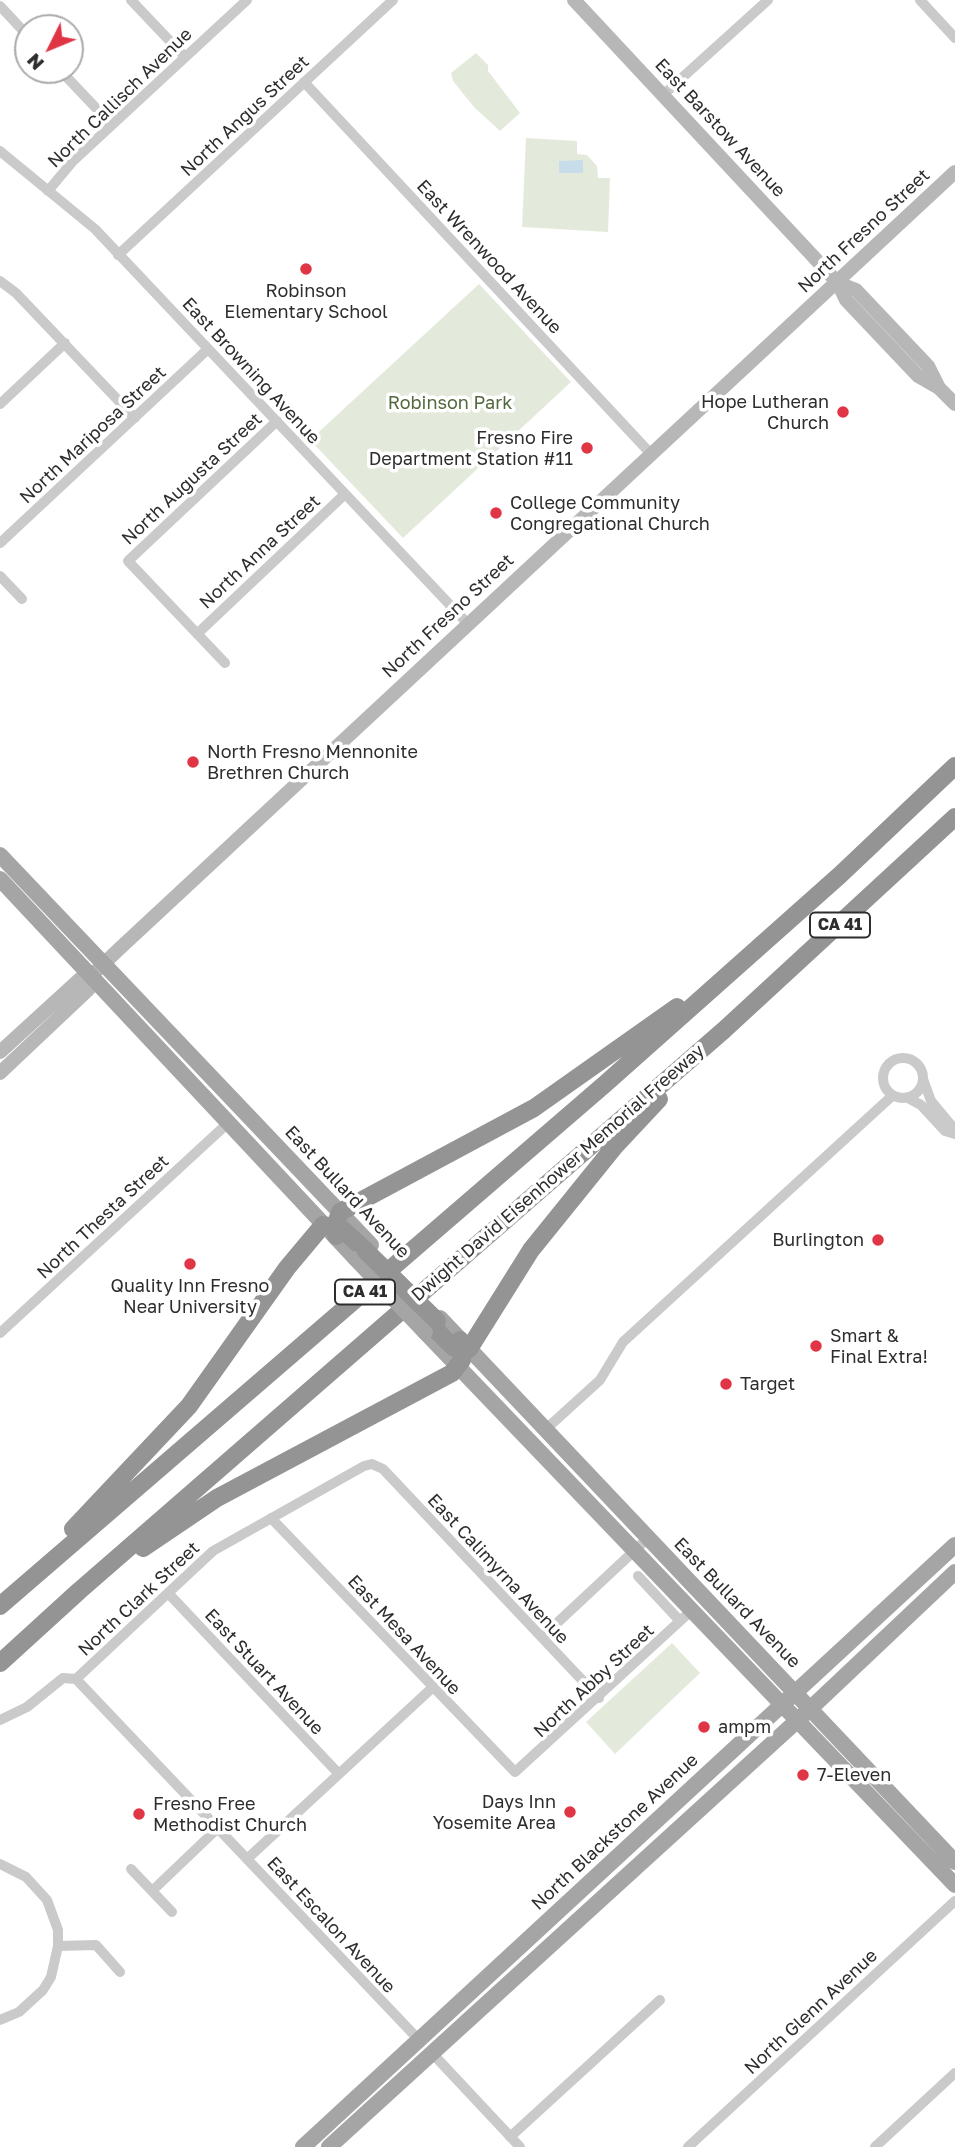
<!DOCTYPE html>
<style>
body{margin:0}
#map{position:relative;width:955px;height:2147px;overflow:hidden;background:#fff;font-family:"Golos Text",sans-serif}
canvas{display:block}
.north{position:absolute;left:14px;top:14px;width:70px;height:70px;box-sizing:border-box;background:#fff;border:2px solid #ababab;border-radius:50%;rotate:227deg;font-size:19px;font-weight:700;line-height:28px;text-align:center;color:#2d2d2d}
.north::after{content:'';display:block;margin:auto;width:24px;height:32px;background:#df3545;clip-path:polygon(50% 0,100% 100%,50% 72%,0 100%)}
</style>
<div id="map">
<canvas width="955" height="2147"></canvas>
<div class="north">N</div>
</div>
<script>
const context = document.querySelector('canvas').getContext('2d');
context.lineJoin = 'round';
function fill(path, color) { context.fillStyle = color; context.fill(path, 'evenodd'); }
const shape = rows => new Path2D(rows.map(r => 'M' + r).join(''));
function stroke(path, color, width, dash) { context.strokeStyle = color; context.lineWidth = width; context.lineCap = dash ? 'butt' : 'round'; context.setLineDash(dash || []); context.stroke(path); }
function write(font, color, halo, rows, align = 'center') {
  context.font = font + ' "Golos Text",sans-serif'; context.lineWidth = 7; context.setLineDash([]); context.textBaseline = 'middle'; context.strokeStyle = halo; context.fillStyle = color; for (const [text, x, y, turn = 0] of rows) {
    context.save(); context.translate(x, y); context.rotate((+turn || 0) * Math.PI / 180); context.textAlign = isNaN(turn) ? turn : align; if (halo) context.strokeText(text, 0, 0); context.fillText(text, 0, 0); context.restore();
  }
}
fill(shape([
 [476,53,488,65,488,71,520,113,500,131,474,107,453,81,451,73],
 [526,138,577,141,577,154,587,155,597,166,598,178,610,178,608,232,522,227],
 [479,284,571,382,403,538,310,440],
 [672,1643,700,1673,615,1754,586,1722]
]), '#e4eadb');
fill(shape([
 [583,160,583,173,559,173,559,161]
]), '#c8ddea');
stroke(shape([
 [131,0,185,57],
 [920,0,955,38],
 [0,6,28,36],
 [60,70,112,125],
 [304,82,651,454],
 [663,95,768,0],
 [0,151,95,229,468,624],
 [48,191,73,161,247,0],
 [118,255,393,0],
 [0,281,16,293,135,418],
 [0,404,65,343],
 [0,543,208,349],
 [0,576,22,599],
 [197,634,345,494],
 [225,663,128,561,277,421],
 '883 1078a20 20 0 1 1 40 0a20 20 0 1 1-40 0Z',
 [923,1079,931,1101,951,1125,955,1134],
 [908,1098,921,1105,945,1131,955,1134],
 [0,1333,228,1123],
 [546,1429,600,1380,623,1342,892,1096],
 [271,1518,515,1772,692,1610],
 [638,1576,680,1621],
 [168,1593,338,1773],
 [542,1637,648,1538],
 [76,1679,213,1551,364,1466,372,1464,383,1469,599,1698],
 [76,1679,419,2040],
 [0,1720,27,1707,63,1678,76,1679],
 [247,1859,432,1688],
 [0,1864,26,1877,47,1900,58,1930,58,1946,51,1977,43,1990,19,2012,0,2020],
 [131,1869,172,1912],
 [152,1891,218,1828],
 [58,1946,96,1945,120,1972],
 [432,2053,520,2147],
 [510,2137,660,2000],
 [688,2147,955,1901],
 [875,2147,955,2073]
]), '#cacaca', 10);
stroke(shape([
 [574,0,838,283,846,300,918,376,939,388,955,404],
 [838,283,856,290,928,366,939,388],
 [0,1052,80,979,91,976],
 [0,1073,89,989,91,976,118,950,955,172]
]), '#b7b7b7', 14);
stroke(shape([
 [0,855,371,1245],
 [0,879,356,1259],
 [440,1318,955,1862],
 [425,1332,955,1885],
 [303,2147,955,1545],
 [329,2147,811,1708,955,1572]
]), '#a5a5a5', 16);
stroke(shape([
 [336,1236,335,1226,340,1212,534,1108,677,1007],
 [432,1326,453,1347,462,1351,469,1349,531,1250,615,1146,659,1099],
 [73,1529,189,1406,287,1268,323,1225,342,1229,365,1250],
 [143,1548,217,1498,452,1373,462,1360,460,1340],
 [0,1606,605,1084,840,875,955,766],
 [0,1663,79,1591,724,1030,955,817]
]), '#949494', 18);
stroke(shape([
 [356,1259,425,1332]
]), '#a5a5a5', 16);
stroke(shape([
 [365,1250,437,1321]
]), '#949494', 18);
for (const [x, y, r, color] of [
 [306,269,7,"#df3545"],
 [843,412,7,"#df3545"],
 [587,448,7,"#df3545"],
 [496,513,7,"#df3545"],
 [193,762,7,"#df3545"],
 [878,1240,7,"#df3545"],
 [190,1264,7,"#df3545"],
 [816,1346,7,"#df3545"],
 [726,1384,7,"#df3545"],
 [704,1727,7,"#df3545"],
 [803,1775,7,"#df3545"],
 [570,1812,7,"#df3545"],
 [139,1814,7,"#df3545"]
]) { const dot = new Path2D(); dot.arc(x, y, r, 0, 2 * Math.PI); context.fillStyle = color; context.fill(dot); stroke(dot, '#fff', 2.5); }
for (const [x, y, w] of [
 [840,925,60],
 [365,1292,60]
]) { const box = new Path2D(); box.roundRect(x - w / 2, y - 12.5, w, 25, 5); context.fillStyle = '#fff'; context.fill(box); stroke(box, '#2d2d2d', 2); }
write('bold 16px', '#2d2d2d', null, [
 ["CA 41",840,925],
 ["CA 41",365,1292]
]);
write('18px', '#2d2d2d', '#fff', [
 ["North Callisch Avenue",120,98,-44],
 ["North Angus Street",245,116,-43],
 ["East Barstow Avenue",720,128,47],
 ["North Fresno Street",864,231,-43],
 ["East Wrenwood Avenue",489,257,47],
 ["East Browning Avenue",251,371,47],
 ["North Mariposa Street",93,435,-43],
 ["North Augusta Street",192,479,-43],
 ["North Anna Street",260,552,-43],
 ["North Fresno Street",448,616,-43],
 ["Dwight David Eisenhower Memorial Freeway",558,1173,-41],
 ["East Bullard Avenue",347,1192,47],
 ["North Thesta Street",103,1217,-43],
 ["East Calimyrna Avenue",498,1569,47],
 ["North Clark Street",139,1599,-43],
 ["East Bullard Avenue",737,1603,46],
 ["East Mesa Avenue",404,1635,47],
 ["East Stuart Avenue",264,1672,47],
 ["North Abby Street",594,1681,-43],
 ["North Blackstone Avenue",615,1832,-43],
 ["East Escalon Avenue",331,1925,47],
 ["North Glenn Avenue",811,2012,-43]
]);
write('18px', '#2d2d2d', '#fff', [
 ["Robinson",306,291,"center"],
 ["Elementary School",306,312,"center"],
 ["Hope Lutheran",829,402,"right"],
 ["Church",829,423,"right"],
 ["Fresno Fire",573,438,"right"],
 ["Department Station #11",573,459,"right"],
 ["College Community",510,503],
 ["Congregational Church",510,524],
 ["North Fresno Mennonite",207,752],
 ["Brethren Church",207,773],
 ["Burlington",864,1240,"right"],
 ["Quality Inn Fresno",190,1286,"center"],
 ["Near University",190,1307,"center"],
 ["Smart &",830,1336],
 ["Final Extra!",830,1357],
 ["Target",740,1384],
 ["ampm",718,1727],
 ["7-Eleven",817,1775],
 ["Days Inn",556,1802,"right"],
 ["Yosemite Area",556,1823,"right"],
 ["Fresno Free",153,1804],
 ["Methodist Church",153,1825]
], 'left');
write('18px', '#51673d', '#fff', [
 ["Robinson Park",450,403]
]);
</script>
